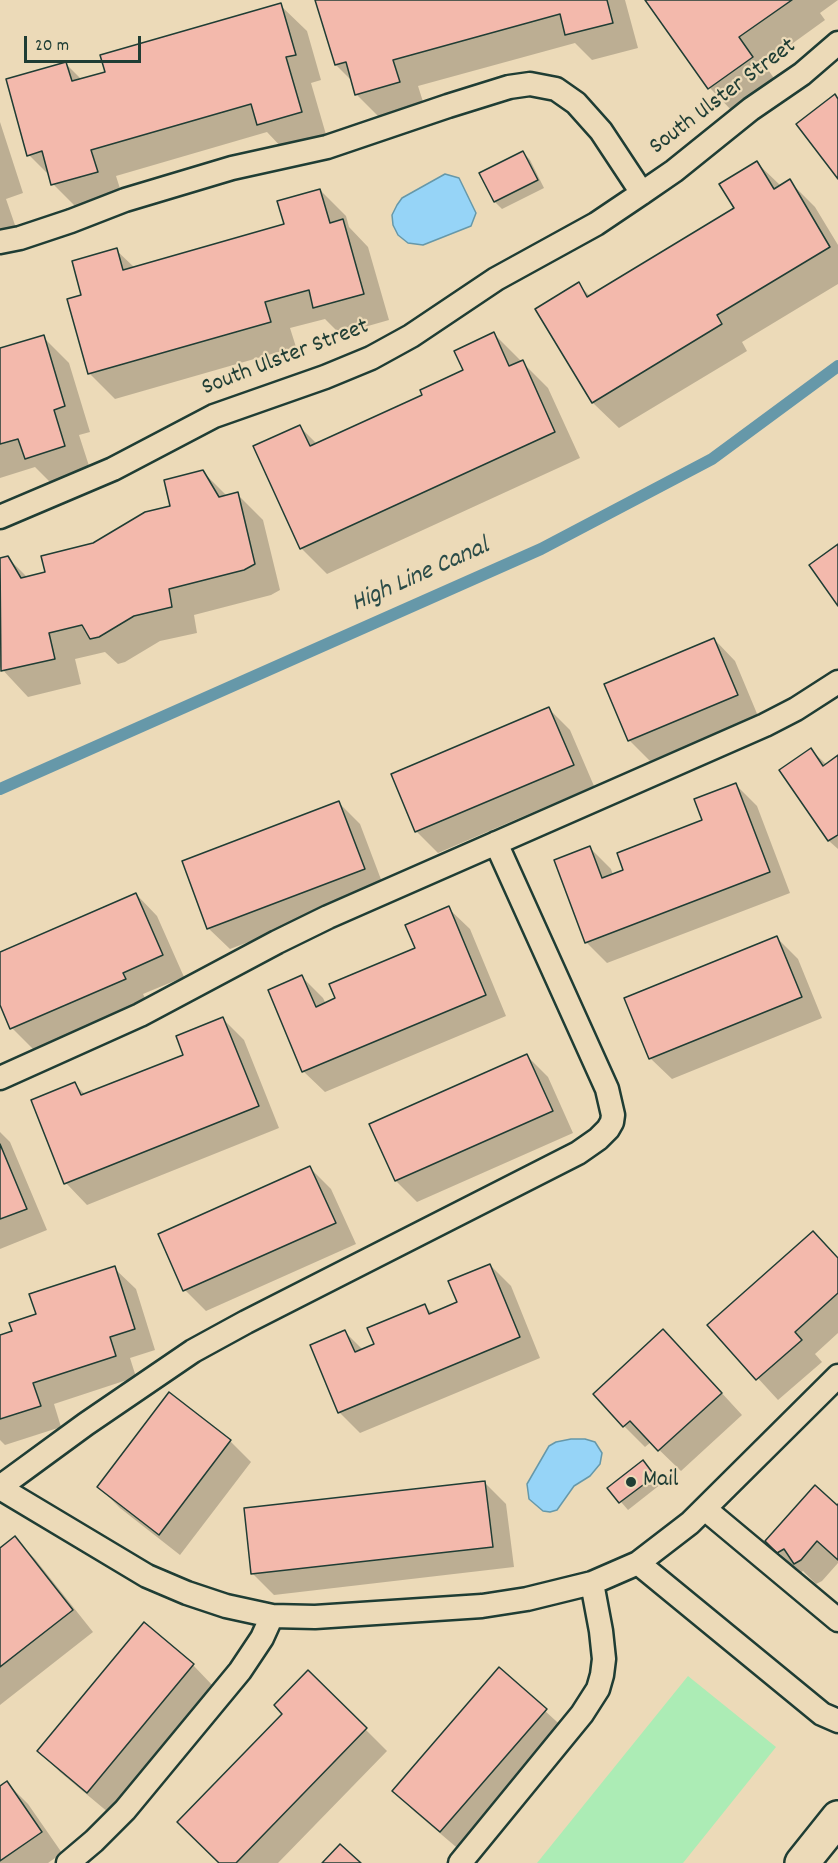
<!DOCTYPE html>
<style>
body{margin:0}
#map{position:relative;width:838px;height:1863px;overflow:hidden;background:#ecdab8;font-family:Dekko,sans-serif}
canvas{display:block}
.scale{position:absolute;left:24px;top:36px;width:117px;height:27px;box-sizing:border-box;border:3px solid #1f3d34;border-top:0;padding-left:8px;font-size:18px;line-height:21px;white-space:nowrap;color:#1f3d34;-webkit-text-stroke:4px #ecdab8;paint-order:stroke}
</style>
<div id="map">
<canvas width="838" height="1863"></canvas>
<div class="scale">20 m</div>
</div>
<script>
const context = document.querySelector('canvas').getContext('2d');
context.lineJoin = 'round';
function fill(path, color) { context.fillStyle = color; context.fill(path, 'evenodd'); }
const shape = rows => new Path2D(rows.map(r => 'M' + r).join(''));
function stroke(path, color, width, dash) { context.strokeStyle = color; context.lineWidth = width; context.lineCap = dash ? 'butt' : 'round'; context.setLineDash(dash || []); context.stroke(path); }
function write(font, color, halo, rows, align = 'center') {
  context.font = font + ' Dekko,sans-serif'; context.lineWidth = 4.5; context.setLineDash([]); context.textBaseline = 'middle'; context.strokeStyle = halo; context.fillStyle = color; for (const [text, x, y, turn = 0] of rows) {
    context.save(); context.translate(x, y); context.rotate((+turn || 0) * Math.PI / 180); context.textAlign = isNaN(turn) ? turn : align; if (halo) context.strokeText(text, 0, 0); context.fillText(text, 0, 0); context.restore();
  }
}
fill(shape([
 [688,1676,776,1747,683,1863,537,1863]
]), '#acecb5');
const water = shape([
 [445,174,459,178,476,213,471,226,423,245,408,243,398,235,393,225,392,215,397,205,402,198,445,174],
 [571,1439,585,1439,595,1442,602,1453,600,1464,590,1476,574,1486,557,1510,550,1512,543,1511,529,1499,527,1484,549,1446,556,1442,571,1439]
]);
fill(water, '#96d4f7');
stroke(water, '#6698a9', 1.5);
fill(shape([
 [316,0,625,0,638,48,592,60,575,43,418,86,425,108,383,121,357,95,353,82,336,65],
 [647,0,838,0,820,13,825,20,764,64,778,84,735,114,710,88],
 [280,5,307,31,321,80,311,83,327,138,284,150,267,132,116,176,123,198,79,210,53,184,51,177,29,155,66,64,82,80,107,73],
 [0,122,23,193,6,199,16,228,0,233],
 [523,152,530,160,544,188,502,209,495,202],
 [757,163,781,186,789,181,815,207,838,245,838,284,742,342,747,351,619,428,593,403,537,309,578,284,591,297,736,209],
 [320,190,346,216,349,227,368,247,389,320,340,334,325,319,290,328,296,347,115,399,89,373,83,296,116,250,135,268,286,225],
 [494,334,548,388,580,458,327,574,301,548,299,426,317,444,424,395,465,371],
 [43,337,69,363,90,432,79,435,91,472,52,484,35,467,0,478,0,350],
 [203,472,228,497,237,494,263,520,280,590,271,595,194,615,197,633,160,641,125,662,118,664,105,652,75,659,81,684,28,697,0,667,0,560,8,558,28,578,47,573,94,545,172,507],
 [714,639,735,661,758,716,650,761,629,740],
 [549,709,570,730,594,786,438,853,417,832,393,775],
 [811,750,827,765,838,757,838,849,829,841,781,770],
 [736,785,757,806,790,893,607,963,586,942,590,848,611,869,613,875,625,871,704,821],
 [339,803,360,824,385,890,230,949,208,928],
 [136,894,157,916,184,977,143,994,146,1000,33,1049,12,1028,0,1002,0,954],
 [448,908,470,929,506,1016,325,1092,303,1071,302,977,323,998,326,1004,417,949],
 [777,938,798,959,822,1018,672,1079,650,1058],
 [223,1019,244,1040,279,1128,87,1205,66,1183,74,1084,86,1095,185,1055],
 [527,1056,548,1077,573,1133,417,1202,396,1181],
 [0,1132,10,1142,47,1230,0,1249],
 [310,1168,331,1189,356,1244,206,1311,185,1290],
 [838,1258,838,1333,815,1354,822,1362,778,1400,709,1325],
 [490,1265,511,1286,540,1358,360,1433,339,1412,345,1332,363,1350,376,1345,424,1305,433,1314,459,1303],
 [114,1268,136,1289,155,1350,130,1358,136,1377,54,1404,61,1427,5,1445,0,1440,0,1337,14,1332],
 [684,1352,742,1415,681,1471,651,1442,645,1447,624,1426],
 [230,1441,251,1462,180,1555,120,1508,99,1487],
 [643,1462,661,1484,628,1510,609,1488],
 [485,1483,506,1504,514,1567,274,1595,253,1574],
 [838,1506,838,1563,822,1581,816,1584,803,1571,800,1573,767,1541],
 [14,1538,35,1559,93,1632,0,1705,0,1550],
 [144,1624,193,1665,214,1687,109,1813,60,1772,39,1751],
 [499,1669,567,1731,462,1852,415,1812,394,1791],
 [308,1672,387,1751,278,1863,220,1863,284,1714],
 [7,1783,28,1804,62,1853,48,1863,0,1863,0,1788]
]), '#0003');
stroke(shape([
 [0,789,541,549,712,459,838,366]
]), '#6698a9', 12);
const building = shape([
 [315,0,607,0,613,23,565,35,560,14,393,60,400,82,355,95,346,62,335,65,315,0],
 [645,0,792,0,739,37,753,57,708,89,645,0],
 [281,3,296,55,286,57,302,112,257,125,251,104,91,150,98,172,51,185,42,151,27,156,6,79,66,62,72,81,105,72,100,55,281,3],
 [835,94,838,99,838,179,796,124,835,94],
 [523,151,538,180,494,202,479,173,523,151],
 [757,161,774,189,790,179,830,247,717,315,722,324,592,403,535,309,579,282,587,297,734,208,719,184,757,161],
 [320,189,330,223,343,219,364,294,313,308,309,290,265,302,271,322,88,374,67,299,81,295,72,261,117,248,123,270,284,224,277,201,320,189],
 [494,332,509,366,523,360,555,432,300,549,253,446,300,425,310,446,422,395,420,390,463,370,454,351,494,332],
 [44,335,65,406,54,410,65,446,25,459,18,439,0,444,0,348,44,335],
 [203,470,219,497,238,492,255,564,244,570,169,589,172,607,134,616,99,637,90,639,82,625,49,633,55,659,1,671,0,558,8,556,21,578,45,572,41,556,93,543,145,512,170,506,164,480,203,470],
 [838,544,838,606,809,565,838,544],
 [714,638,738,695,628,741,604,684,714,638],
 [549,707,574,765,415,832,391,774,549,707],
 [811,748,823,766,838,755,838,835,828,841,779,770,811,748],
 [736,783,770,872,585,943,554,860,590,846,602,878,623,870,617,853,702,820,694,799,736,783],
 [339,801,365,869,207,929,182,861,339,801],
 [136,893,163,955,123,973,126,979,10,1029,0,1005,0,952,136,893],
 [449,906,486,995,302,1072,268,990,302,975,316,1007,335,998,329,984,415,948,405,925,449,906],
 [777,936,802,997,649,1059,624,998,777,936],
 [223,1017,259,1106,64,1184,31,1100,75,1082,81,1095,183,1055,176,1036,223,1017],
 [527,1054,553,1111,395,1181,369,1124,527,1054],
 [0,1144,27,1209,0,1219,0,1144],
 [310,1166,336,1223,183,1291,158,1234,310,1166],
 [813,1231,838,1258,838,1293,795,1332,802,1340,756,1380,707,1325,813,1231],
 [490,1264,520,1337,338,1413,310,1345,345,1330,355,1352,374,1344,367,1328,425,1304,429,1314,457,1302,448,1281,490,1264],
 [115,1266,135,1329,110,1337,116,1356,33,1383,41,1406,0,1419,0,1335,12,1331,9,1323,36,1314,29,1294,115,1266],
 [663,1329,722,1393,658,1451,630,1421,623,1427,593,1394,663,1329],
 [169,1392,231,1440,159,1535,97,1487,169,1392],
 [643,1460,655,1476,619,1503,607,1488,643,1460],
 [485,1481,493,1547,251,1574,244,1508,485,1481],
 [815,1485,837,1505,838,1504,838,1560,817,1541,801,1560,794,1564,784,1549,777,1553,765,1541,815,1485],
 [15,1536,73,1610,0,1667,0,1548,15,1536],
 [144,1622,194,1664,87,1793,37,1751,144,1622],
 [499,1667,547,1709,440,1832,392,1791,499,1667],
 [308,1670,367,1728,236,1863,219,1863,177,1822,282,1714,274,1705,308,1670],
 [7,1781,42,1832,0,1861,0,1786,7,1781],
 [340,1844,361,1863,322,1863,340,1844]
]);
fill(building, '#f3b9ac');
stroke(building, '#1f3d34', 1.5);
const service = shape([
 [0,242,20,238,71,221,125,200,232,168,327,147,448,106,509,87,530,84,556,89,576,103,601,131,642,193],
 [0,517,113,469,214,416,325,377,371,358,411,336,496,279,596,224,642,193,674,171,751,109,802,74,838,43],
 [0,1078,140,1015,277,942,328,917,765,725,796,709,838,682],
 [0,1487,86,1424,193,1351,246,1322,578,1153,598,1139,608,1129,612,1122,613,1115,607,1089,496,843],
 [0,1488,147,1576,187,1593,226,1606,272,1616,315,1617,482,1606,527,1599,592,1583,638,1563,690,1523,838,1376],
 [705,1509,838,1620],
 [638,1563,822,1714,838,1721],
 [68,1863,94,1841,125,1810,240,1671,262,1638,272,1616],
 [460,1863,582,1714,598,1689,602,1675,604,1659,601,1631,592,1583]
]);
const tertiary = shape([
 [802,1863,838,1818]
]);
stroke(service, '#1f3d34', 27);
stroke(tertiary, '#1f3d34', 38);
stroke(service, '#ecdab8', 22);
stroke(tertiary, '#ecdab8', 33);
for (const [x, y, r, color] of [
 [631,1482,6,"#1f3d34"]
]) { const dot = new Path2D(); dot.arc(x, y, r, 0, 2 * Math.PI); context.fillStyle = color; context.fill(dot); stroke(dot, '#ecdab8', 2); }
write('24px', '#1f3d34', '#ecdab8', [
 ["South Ulster Street",724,98,-37],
 ["South Ulster Street",286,359,-21]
]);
write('24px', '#1f3d34', '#ecdab8', [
 ["Mail",643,1482]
], 'left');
write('italic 26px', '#2b4c48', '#ecdab8', [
 ["High Line Canal",421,577,-24]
]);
</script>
